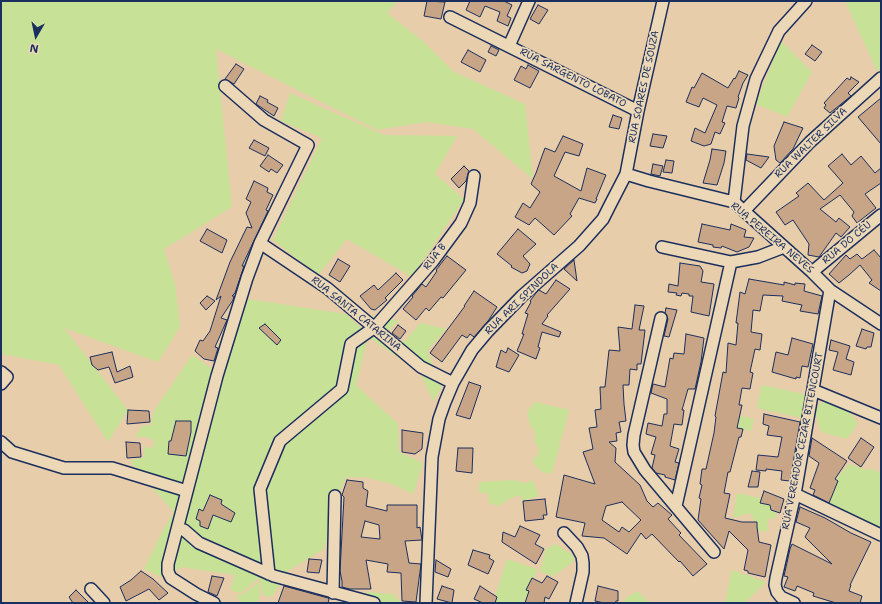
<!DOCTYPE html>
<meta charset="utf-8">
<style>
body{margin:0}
#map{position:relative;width:882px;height:604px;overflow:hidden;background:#e7cda9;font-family:"Shantell Sans",sans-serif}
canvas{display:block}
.frame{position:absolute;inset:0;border:2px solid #1b2f5e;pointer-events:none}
.north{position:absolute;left:16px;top:16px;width:40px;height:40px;-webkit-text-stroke:3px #ecd8b6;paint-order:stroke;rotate:189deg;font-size:11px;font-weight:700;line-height:16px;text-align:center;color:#1b2f5e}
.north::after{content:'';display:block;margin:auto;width:14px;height:18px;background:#1b2f5e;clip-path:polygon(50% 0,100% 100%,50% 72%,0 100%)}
</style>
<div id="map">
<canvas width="882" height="604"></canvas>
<div class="frame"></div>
<div class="north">N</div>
</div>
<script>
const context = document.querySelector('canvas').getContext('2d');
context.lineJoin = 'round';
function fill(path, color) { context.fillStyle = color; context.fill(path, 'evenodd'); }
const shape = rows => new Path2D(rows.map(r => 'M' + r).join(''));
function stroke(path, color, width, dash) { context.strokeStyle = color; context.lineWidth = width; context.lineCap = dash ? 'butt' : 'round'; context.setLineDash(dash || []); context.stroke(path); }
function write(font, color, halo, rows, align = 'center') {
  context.font = font + ' "Shantell Sans",sans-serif'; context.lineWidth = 3.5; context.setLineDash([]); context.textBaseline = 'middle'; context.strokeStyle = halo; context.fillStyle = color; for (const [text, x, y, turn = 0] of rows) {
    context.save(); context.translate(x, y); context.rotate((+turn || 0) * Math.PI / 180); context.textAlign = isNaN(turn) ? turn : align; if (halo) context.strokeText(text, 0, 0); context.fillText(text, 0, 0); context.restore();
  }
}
fill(shape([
 [1,1,398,1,387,13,424,42,454,72,525,104,533,179,473,129,426,122,377,130,216,49,232,207,164,249,175,284,180,327,158,362,64,328,128,410,108,442,59,365,1,354],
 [845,1,881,1,881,68,877,71],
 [781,41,812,72,787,117,756,104],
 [290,93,384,135,457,136,435,174,464,199,412,277,347,239,318,275,273,240,322,138,281,121],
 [248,299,346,314,361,328,368,315,387,319,399,320,388,331,398,341,405,341,420,323,446,329,427,351,442,386,433,401,420,372,368,337,356,385,398,424,399,452,423,463,413,494,392,484,364,477,346,477,340,491,324,549,289,570,272,597,263,595,259,578,241,593,230,590,235,575,181,567,164,578,144,569,163,530,174,512,137,471,130,461,144,457,144,447,153,448,154,441,147,437,135,437,143,425,151,426,154,411,192,355,214,370,221,356,220,342],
 [762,385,808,395,802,418,757,408],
 [830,400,845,407,858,423,847,439,822,432,819,426,816,413,819,404],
 [535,402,569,410,552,474,542,472,533,463,533,458,537,457,539,449,535,443,535,432,530,425,527,412],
 [740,416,754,419,751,431,737,428],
 [849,464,864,469,875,470,881,473,881,530,825,507,837,478],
 [513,480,525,483,533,480,539,496,523,501,520,495,511,498,498,506,489,503,488,493,479,493,479,482],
 [737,493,778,502,776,518,768,519,767,532,756,530,755,521,750,513,733,518],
 [556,544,574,556,573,562,553,576,540,572,546,549],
 [507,559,537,569,526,603,493,603],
 [732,570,766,582,745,603,725,603],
 [259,582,260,596,257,603,239,603,240,600,237,598,238,594,242,595],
 [638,591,650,603,624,603,626,598],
 [368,592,393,594,401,603,349,603,348,601]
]), '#c7e197');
const building = shape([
 [427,1,445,2,441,19,424,16,427,1],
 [470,1,504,1,512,5,507,16,511,18,508,26,497,21,500,12,485,6,480,17,466,10,470,1],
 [538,5,548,10,539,24,530,19,538,5],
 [812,45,822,52,815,61,805,54,812,45],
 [491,46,499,50,496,56,488,52,491,46],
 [468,50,486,60,480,72,461,62,468,50],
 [236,64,244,69,234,84,225,79,236,64],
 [528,65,539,71,530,88,514,80,521,66,526,69,528,65],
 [739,71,748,75,743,83,738,97,739,98,736,108,727,106,722,122,725,123,720,134,715,132,711,144,704,146,691,141,695,128,705,133,717,105,703,98,699,107,686,102,692,87,694,88,702,73,728,88,734,78,735,79,739,71],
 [851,77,859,82,848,93,851,96,830,113,824,108,826,105,824,103,847,78,850,80,851,77],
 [260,96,268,100,267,102,278,108,274,116,256,104,260,96],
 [881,98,881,144,858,117,881,98],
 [613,115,622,118,619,129,609,127,613,115],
 [784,122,803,128,793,149,780,163,776,160,774,146,784,122],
 [653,134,667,136,663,148,650,146,653,134],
 [563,136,583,144,579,156,565,152,554,176,581,191,587,168,606,175,596,199,597,199,595,203,579,198,570,214,572,216,554,235,535,218,529,225,515,217,523,203,530,208,540,192,531,184,536,173,542,156,545,148,555,152,563,136],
 [254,140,269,148,265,156,249,148,254,140],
 [712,149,726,151,724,163,717,185,703,183,710,160,712,149],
 [747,154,769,157,761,168,746,160,747,154],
 [842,154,851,165,861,156,875,173,881,168,881,183,865,194,876,208,857,223,852,216,854,212,840,195,820,209,836,222,839,218,850,227,841,237,836,233,819,257,808,255,809,244,793,220,785,225,776,212,799,196,796,193,808,183,824,200,843,183,828,166,842,154],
 [268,155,283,165,277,173,271,169,269,172,260,166,268,155],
 [666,160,674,161,672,173,663,172,666,160],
 [653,164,663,166,660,176,651,174,653,164],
 [464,166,469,171,466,181,459,188,451,179,464,166],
 [254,181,268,188,267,192,273,195,266,210,268,211,242,266,244,266,235,293,232,296,234,296,233,300,221,318,227,320,215,347,218,348,214,361,204,359,195,351,200,340,203,341,210,331,221,296,216,300,230,262,247,227,252,228,246,213,251,202,246,199,254,181],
 [702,224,730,230,731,224,746,230,744,237,754,238,749,247,737,252,722,246,721,248,713,247,713,245,698,242,702,224],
 [207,229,227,240,222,253,200,241,207,229],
 [518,229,536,244,523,256,530,264,527,271,522,273,511,267,512,266,497,254,518,229],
 [874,250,881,258,881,291,869,283,872,280,860,265,849,275,839,283,829,274,846,255,850,259,857,254,862,259,874,250],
 [447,256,466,270,443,298,441,297,429,311,426,308,416,320,403,309,413,297,412,296,422,284,426,287,437,271,436,270,447,256],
 [338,259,350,266,340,282,329,275,338,259],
 [574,260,577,281,564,269,574,260],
 [680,263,700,266,703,271,701,282,714,284,709,316,691,312,693,296,689,296,689,294,682,293,681,296,676,295,677,293,668,292,669,284,678,286,680,263],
 [396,273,403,280,385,298,387,300,375,310,371,309,360,296,374,285,378,290,396,273],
 [749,279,784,285,784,282,795,285,795,283,805,284,804,291,822,296,818,314,800,311,802,305,782,301,783,296,763,295,760,311,753,310,751,332,762,334,760,350,755,349,750,372,753,373,750,389,742,388,739,405,742,405,737,428,743,429,741,437,739,437,730,472,728,472,724,493,730,494,725,518,742,522,757,522,757,527,759,542,771,545,765,577,748,573,748,571,744,570,748,550,729,531,724,549,698,520,701,499,699,498,702,485,700,484,702,469,706,469,714,433,716,417,715,416,723,372,726,373,728,343,736,345,738,323,736,323,740,292,745,294,749,279],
 [556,280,570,289,547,315,548,316,542,324,561,332,559,337,542,332,538,347,540,348,536,359,517,351,524,334,522,334,528,314,525,313,531,302,530,301,536,293,539,290,546,294,556,280],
 [474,291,497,307,488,321,474,337,470,334,467,338,462,335,442,362,430,353,465,306,464,306,474,291],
 [207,296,215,301,206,310,200,303,207,296],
 [635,305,644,306,639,330,645,330,641,364,637,364,637,370,630,369,629,385,623,385,624,404,626,421,619,422,621,432,616,433,617,441,609,442,616,448,615,462,640,485,647,501,653,507,658,503,672,515,668,519,681,533,679,535,707,564,693,576,680,561,679,562,652,534,646,539,641,533,627,554,604,538,582,536,585,523,556,517,564,475,595,484,583,452,593,449,589,428,597,427,595,410,601,409,600,387,605,387,609,350,620,351,618,327,632,329,635,305],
 [622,502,641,520,629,532,622,527,619,532,602,520,606,506,622,502],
 [666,308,677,310,669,337,664,336,668,319,665,313,666,308],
 [265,324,281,340,277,345,259,328,265,324],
 [398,325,406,331,400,339,392,333,398,325],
 [862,329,874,333,871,347,867,347,866,349,856,346,862,329],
 [686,334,704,338,701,362,695,389,688,389,682,410,684,410,682,425,674,424,670,446,679,449,675,462,679,463,675,480,665,477,665,475,656,473,652,468,655,455,651,454,656,437,646,434,648,423,662,426,664,414,667,414,667,399,651,393,653,384,665,387,670,358,673,359,674,353,684,354,686,334],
 [792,338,813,344,808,367,802,366,800,378,796,377,796,379,772,372,776,352,788,355,792,338],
 [831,340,850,346,846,359,854,362,851,375,833,370,838,352,829,350,831,340],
 [508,348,519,355,509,372,496,367,501,350,506,353,508,348],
 [112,352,117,372,130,366,133,377,115,383,109,367,98,370,92,365,90,357,112,352],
 [469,382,481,386,470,419,456,415,469,382],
 [128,410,149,411,150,422,127,424,128,410],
 [764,414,800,422,790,481,781,480,782,471,766,469,766,471,756,470,758,455,778,457,782,437,767,435,769,426,763,424,764,414],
 [176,421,191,421,191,432,186,456,168,454,169,441,171,441,176,421],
 [402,430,423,433,422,449,415,454,402,452,402,430],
 [812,438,847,461,835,479,838,481,829,503,813,495,815,490,810,488,819,463,809,456,812,438],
 [861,438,874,447,861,467,848,458,861,438],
 [126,442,140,443,141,457,127,458,126,442],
 [458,448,473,448,472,473,456,471,458,448],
 [752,471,760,472,758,487,748,487,752,471],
 [347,480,363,482,363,488,368,491,366,506,387,511,387,505,417,505,417,528,420,527,422,540,405,541,409,563,421,564,416,602,402,601,401,573,387,572,388,564,366,560,371,589,350,589,342,587,342,581,340,571,344,497,342,495,347,480],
 [365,521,379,525,380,539,361,537,365,521],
 [764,491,784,499,780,513,771,510,770,505,760,503,764,491],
 [210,495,222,500,221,504,235,513,231,522,213,515,208,529,200,526,200,521,196,519,199,509,203,511,210,495],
 [545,499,547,515,543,515,544,519,525,521,523,501,545,499],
 [800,507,825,518,851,533,871,542,850,585,851,585,849,591,862,596,860,603,836,603,813,596,814,593,797,586,795,591,784,587,788,577,784,576,790,549,792,544,832,564,805,537,810,528,796,522,800,507],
 [520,526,540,535,535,544,544,549,536,564,502,542,503,532,515,537,520,526],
 [473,550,490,555,489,558,494,561,488,574,468,565,473,550],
 [309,559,322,560,319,573,307,572,309,559],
 [436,560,451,569,448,577,435,572,436,560],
 [141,571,153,579,168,593,159,600,149,589,126,601,120,587,131,580,141,571],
 [212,576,224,578,217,596,208,592,212,576],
 [547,576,558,582,549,599,545,597,544,603,525,603,529,591,526,590,532,578,542,583,547,576],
 [284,586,328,598,329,599,328,603,278,603,284,586],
 [442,586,454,590,452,603,437,599,442,586],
 [480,586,497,597,495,603,483,603,474,599,480,586],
 [598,586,618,591,618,601,616,601,615,603,604,603,595,601,598,586],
 [76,590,89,603,73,603,69,597,76,590]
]);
fill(building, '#c8a587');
stroke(building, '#1b2f5e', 1);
const minor = shape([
 [450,17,638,111],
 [509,46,529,1],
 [626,174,649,181,734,202,812,272,830,290,881,324],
 [734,202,743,126,756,79,779,31,806,1],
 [744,211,810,142,881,78],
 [260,243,327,288,421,367,453,383],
 [662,247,731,262,758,257,784,247],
 [812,272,881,215],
 [661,318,634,435,633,445,634,452,645,470,714,552],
 [1,372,7,377,1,384],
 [813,390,881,418],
 [1,442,12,452,64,468,112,468,187,491],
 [795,494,881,535],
 [676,506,731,262],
 [184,530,199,543,274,576,374,603],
 [564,533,577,547,582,556,583,563,583,572,576,603],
 [269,574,260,489,280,441,342,389,351,344,375,327,433,261,461,223,470,203,474,176],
 [91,589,104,603],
 [333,593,335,496],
 [214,603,196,594,171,578,168,572,168,564,217,376,247,278,260,243,308,145,264,120,225,86],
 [426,603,432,457,439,419,445,402,453,383,472,350,488,331,522,296,579,246,603,219,609,207,626,174,638,111,663,1],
 [794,603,781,597,777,592,775,585,776,578,795,494,830,290]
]);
stroke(minor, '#1b2f5e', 14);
stroke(minor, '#ecd8b6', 11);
write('10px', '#1b2f5e', '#ecd8b6', [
 ["RUA SARGENTO LOBATO",573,78,27],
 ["RUA SOARES DE SOUZA",644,87,-78],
 ["RUA WALTER SILVA",811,143,-44],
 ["RUA PEREIRA NEVES",772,238,40],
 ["RUA DO CÉU",847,243,-40],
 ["RUA B",435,257,-52],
 ["RUA ARI SPINDOLA",522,299,-44],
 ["RUA SANTA CATARINA",356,314,39],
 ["RUA VEREADOR CEZAR BITENCOURT",803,441,-79]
]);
</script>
